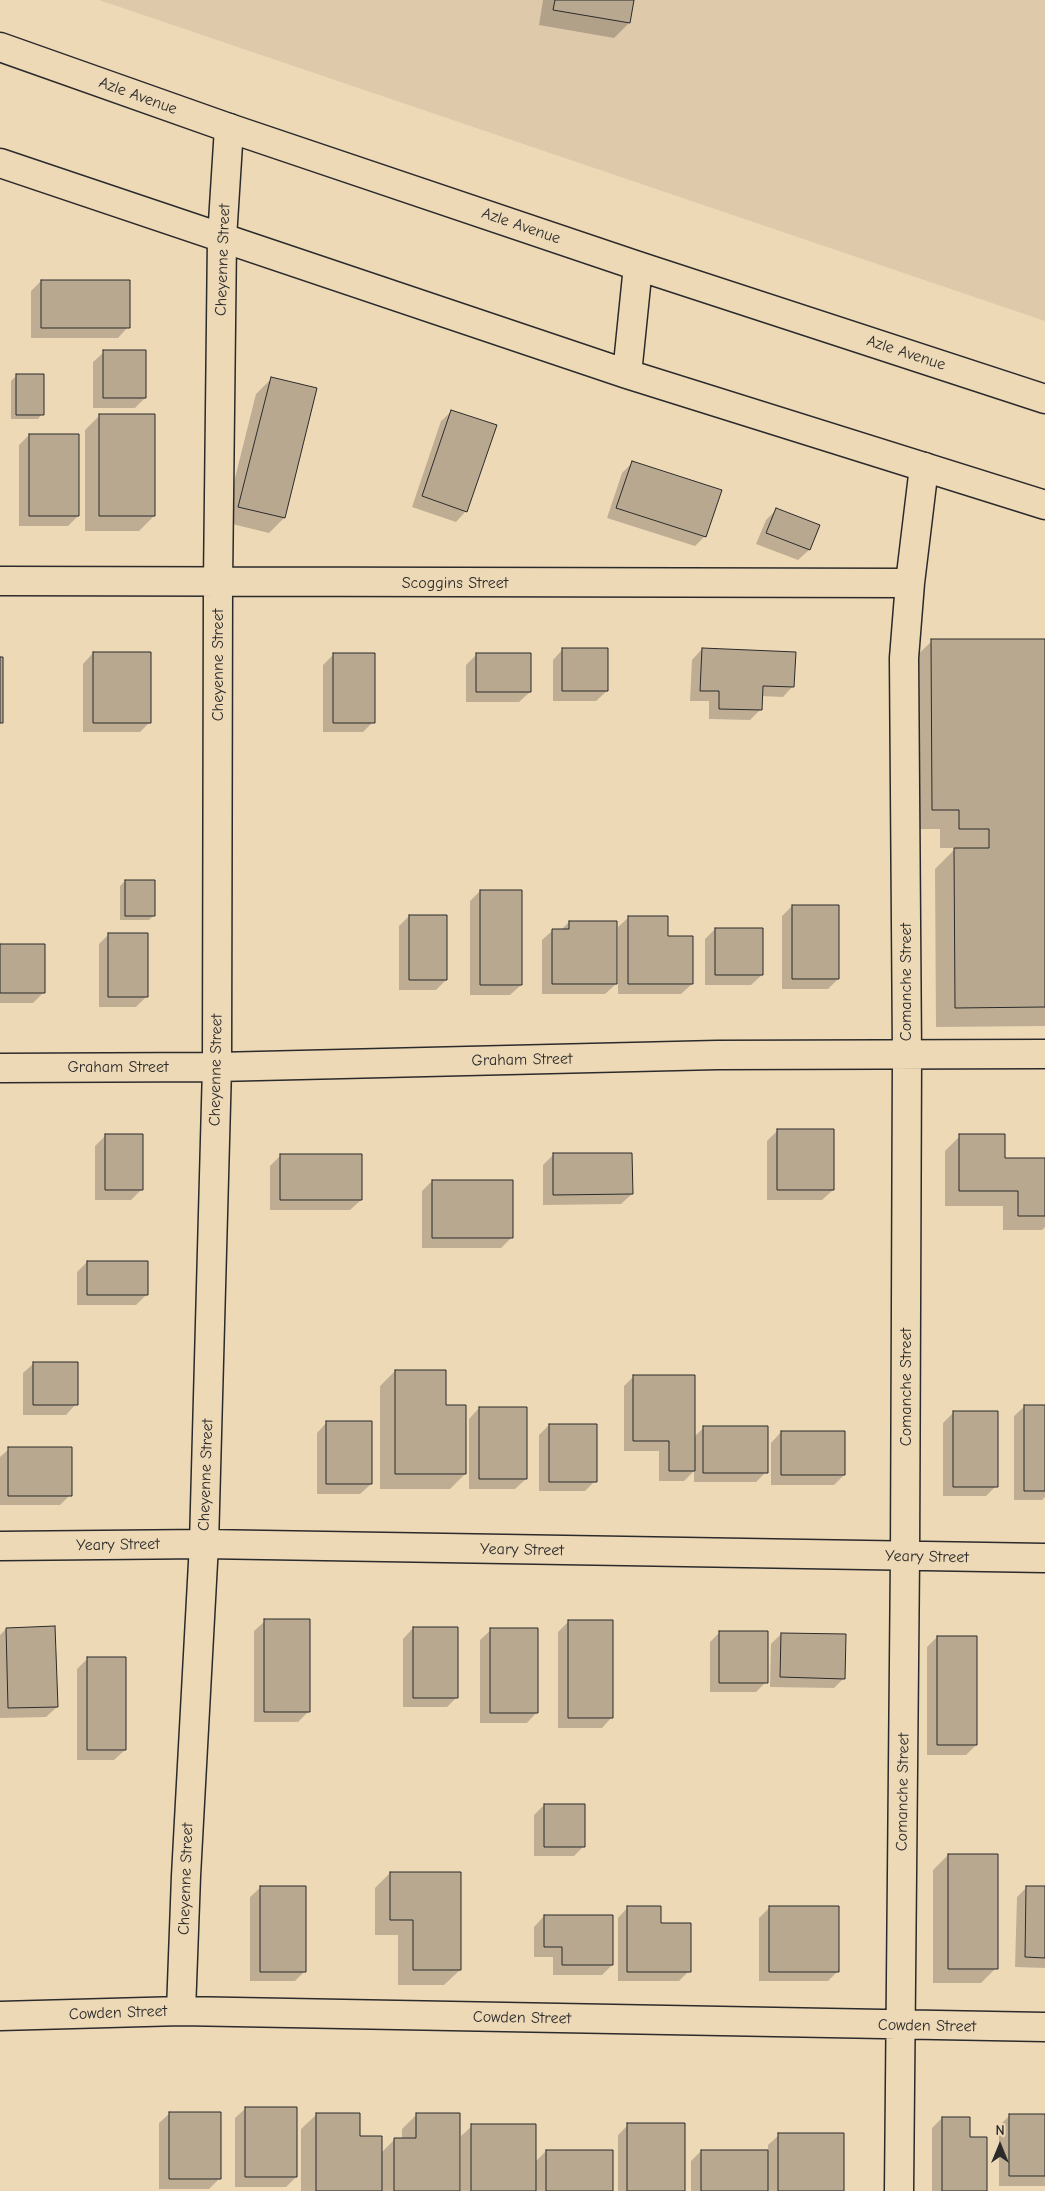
<!DOCTYPE html>
<style>
body{margin:0}
#map{position:relative;width:1045px;height:2191px;overflow:hidden;background:#eed9b7;font-family:"Comic Neue",sans-serif}
canvas{display:block}
.north{position:absolute;left:975px;top:2121px;width:50px;height:50px;-webkit-text-stroke:4px #eed9b7;paint-order:stroke;rotate:0deg;font-size:14px;font-weight:700;line-height:20px;text-align:center;color:#2b2b2b}
.north::after{content:'';display:block;margin:auto;width:18px;height:22px;background:#2b2b2b;clip-path:polygon(50% 0,100% 100%,50% 72%,0 100%)}
</style>
<div id="map">
<canvas width="1045" height="2191"></canvas>
<div class="north">N</div>
</div>
<script>
const context = document.querySelector('canvas').getContext('2d');
context.lineJoin = 'round';
function fill(path, color) { context.fillStyle = color; context.fill(path, 'evenodd'); }
const shape = rows => new Path2D(rows.map(r => 'M' + r).join(''));
function stroke(path, color, width, dash) { context.strokeStyle = color; context.lineWidth = width; context.lineCap = dash ? 'butt' : 'round'; context.setLineDash(dash || []); context.stroke(path); }
function write(font, color, halo, rows, align = 'center') {
  context.font = font + ' "Comic Neue",sans-serif'; context.lineWidth = 4; context.setLineDash([]); context.textBaseline = 'middle'; context.strokeStyle = halo; context.fillStyle = color; for (const [text, x, y, turn = 0] of rows) {
    context.save(); context.translate(x, y); context.rotate((+turn || 0) * Math.PI / 180); context.textAlign = isNaN(turn) ? turn : align; if (halo) context.strokeText(text, 0, 0); context.fillText(text, 0, 0); context.restore();
  }
}
fill(shape([
 [99,0,1045,0,1045,321]
]), '#decaab');
fill(shape([
 [543,0,633,0,629,23,614,38,539,25],
 [41,281,128,327,118,338,31,338,31,291],
 [104,352,145,398,135,408,93,408,93,362],
 [16,376,42,414,38,419,11,419,11,381],
 [271,379,284,518,269,533,224,522,256,394],
 [452,411,466,511,456,522,412,507,441,421],
 [100,415,154,516,139,531,85,531,85,430],
 [29,435,78,516,68,526,19,526,19,445],
 [632,463,705,536,695,546,607,518,622,473],
 [776,510,818,526,809,550,798,560,756,544,766,520],
 [1045,640,1045,1026,936,1027,935,869,956,848,940,848,940,829,913,829,912,660,932,641],
 [563,649,607,691,596,701,553,701,553,660],
 [702,649,793,686,783,697,761,696,760,710,750,720,709,719,709,701,690,701,692,660],
 [93,653,150,722,140,732,83,732,83,664],
 [333,655,373,722,363,732,323,732,323,665],
 [476,655,530,692,519,702,466,702,466,665],
 [125,881,154,915,149,920,120,920,120,886],
 [480,891,521,985,510,995,470,995,470,901],
 [792,906,838,979,828,989,782,989,782,916],
 [409,916,446,980,436,990,399,990,399,926],
 [629,917,667,937,692,984,681,994,618,994,618,927],
 [569,922,616,984,605,994,542,994,542,940,553,930,561,930],
 [715,929,762,975,751,985,705,985,705,939],
 [109,934,146,997,136,1007,99,1007,99,944],
 [0,945,43,993,33,1003,0,1003],
 [777,1131,833,1190,822,1200,767,1200,767,1141],
 [105,1136,141,1190,131,1200,95,1200,95,1146],
 [960,1136,1004,1160,1045,1160,1045,1227,1042,1230,1003,1230,1003,1206,945,1206,945,1151],
 [553,1155,632,1194,621,1204,543,1205,543,1165],
 [280,1156,361,1200,350,1210,270,1210,270,1166],
 [432,1181,512,1237,501,1248,422,1248,422,1191],
 [87,1262,146,1295,136,1305,77,1305,77,1272],
 [34,1363,76,1404,66,1415,23,1415,23,1373],
 [395,1371,444,1406,465,1474,450,1489,380,1489,380,1386],
 [634,1376,694,1437,704,1427,766,1472,756,1482,694,1482,694,1471,684,1481,659,1481,659,1451,624,1451,624,1386],
 [1025,1406,1045,1406,1045,1497,1042,1500,1014,1500,1014,1416],
 [479,1408,526,1479,515,1489,469,1489,469,1419],
 [954,1412,996,1486,986,1496,943,1496,943,1423],
 [327,1422,371,1484,360,1494,317,1494,317,1433],
 [549,1425,595,1481,585,1491,539,1491,539,1435],
 [781,1432,844,1475,834,1485,771,1485,771,1443],
 [9,1449,70,1495,60,1505,0,1505,0,1457],
 [265,1621,309,1711,298,1722,254,1722,254,1631],
 [568,1622,612,1717,602,1728,558,1728,558,1632],
 [413,1628,457,1697,447,1707,403,1707,403,1639],
 [6,1629,57,1707,46,1717,0,1718,0,1635],
 [491,1630,537,1712,527,1723,480,1723,480,1640],
 [720,1632,766,1682,756,1692,710,1692,710,1642],
 [781,1634,844,1678,834,1688,770,1687,771,1644],
 [937,1637,976,1745,966,1755,927,1755,927,1647],
 [87,1659,125,1750,114,1760,77,1760,77,1669],
 [544,1805,584,1846,574,1856,534,1856,534,1815],
 [948,1855,996,1968,981,1983,933,1983,933,1870],
 [390,1873,460,1970,444,1985,398,1985,398,1935,375,1935,375,1888],
 [261,1887,305,1971,295,1981,250,1981,250,1897],
 [1027,1887,1045,1887,1045,1968,1015,1967,1017,1897],
 [628,1907,660,1925,689,1971,679,1981,618,1981,618,1918],
 [770,1907,838,1971,828,1981,759,1981,759,1918],
 [544,1916,612,1965,602,1975,553,1975,553,1957,534,1957,534,1927],
 [246,2108,296,2177,286,2187,235,2187,235,2118],
 [170,2113,220,2178,209,2189,159,2189,159,2123],
 [317,2114,358,2137,381,2153,394,2140,402,2140,402,2129,417,2114,459,2191,301,2191,301,2129],
 [1009,2116,1045,2116,1045,2186,999,2186,999,2126],
 [942,2118,968,2138,986,2191,932,2191,932,2128],
 [628,2125,684,2191,618,2191,618,2135],
 [472,2126,534,2163,546,2151,612,2191,461,2191,461,2136],
 [779,2135,843,2191,691,2191,691,2161,701,2151,768,2151,768,2145]
]), '#0003');
const building = shape([
 [555,0,634,0,630,23,553,10,555,0],
 [41,280,130,280,130,328,41,328,41,280],
 [103,350,146,350,146,398,103,398,103,350],
 [16,374,44,374,44,415,16,415,16,374],
 [271,377,317,388,285,518,238,507,271,377],
 [451,410,497,425,467,512,422,496,451,410],
 [99,414,155,414,155,516,99,516,99,414],
 [29,434,79,434,79,516,29,516,29,434],
 [632,461,722,490,706,537,616,508,632,461],
 [776,508,820,525,810,550,766,533,776,508],
 [931,639,1045,639,1045,1007,955,1008,954,848,989,848,989,829,959,829,959,810,932,810,931,639],
 [562,648,608,648,608,691,562,691,562,648],
 [702,648,796,652,794,687,763,686,762,710,719,709,719,691,700,691,702,648],
 [93,652,151,652,151,723,93,723,93,652],
 [333,653,375,653,375,723,333,723,333,653],
 [476,653,531,653,531,692,476,692,476,653],
 [0,657,3,657,3,723,0,723,0,657],
 [125,880,155,880,155,916,125,916,125,880],
 [480,890,522,890,522,985,480,985,480,890],
 [792,905,839,905,839,979,792,979,792,905],
 [409,915,447,915,447,980,409,980,409,915],
 [628,916,668,916,668,936,693,936,693,984,628,984,628,916],
 [569,921,617,921,617,984,552,984,552,929,569,929,569,921],
 [715,928,763,928,763,975,715,975,715,928],
 [108,933,148,933,148,997,108,997,108,933],
 [0,944,45,944,45,993,0,993,0,944],
 [777,1129,834,1129,834,1190,777,1190,777,1129],
 [105,1134,143,1134,143,1190,105,1190,105,1134],
 [959,1134,1005,1134,1005,1158,1045,1158,1045,1216,1018,1216,1018,1191,959,1191,959,1134],
 [553,1153,632,1153,633,1194,553,1195,553,1153],
 [280,1154,362,1154,362,1200,280,1200,280,1154],
 [432,1180,513,1180,513,1238,432,1238,432,1180],
 [87,1261,148,1261,148,1295,87,1295,87,1261],
 [33,1362,78,1362,78,1405,33,1405,33,1362],
 [395,1370,446,1370,446,1405,466,1405,466,1474,395,1474,395,1370],
 [633,1375,695,1375,695,1471,669,1471,669,1441,633,1441,633,1375],
 [1024,1405,1045,1405,1045,1491,1024,1491,1024,1405],
 [479,1407,527,1407,527,1479,479,1479,479,1407],
 [953,1411,998,1411,998,1487,953,1487,953,1411],
 [326,1421,372,1421,372,1484,326,1484,326,1421],
 [549,1424,597,1424,597,1482,549,1482,549,1424],
 [703,1426,768,1426,768,1473,703,1473,703,1426],
 [781,1431,845,1431,845,1475,781,1475,781,1431],
 [8,1447,72,1447,72,1496,8,1496,8,1447],
 [264,1619,310,1619,310,1712,264,1712,264,1619],
 [568,1620,613,1620,613,1718,568,1718,568,1620],
 [55,1626,58,1707,8,1708,6,1628,55,1626],
 [413,1627,458,1627,458,1698,413,1698,413,1627],
 [490,1628,538,1628,538,1713,490,1713,490,1628],
 [719,1631,768,1631,768,1683,719,1683,719,1631],
 [781,1633,846,1634,845,1679,780,1677,781,1633],
 [937,1636,977,1636,977,1745,937,1745,937,1636],
 [87,1657,126,1657,126,1750,87,1750,87,1657],
 [544,1804,585,1804,585,1847,544,1847,544,1804],
 [948,1854,998,1854,998,1969,948,1969,948,1854],
 [390,1872,461,1872,461,1970,413,1970,413,1920,390,1920,390,1872],
 [260,1886,306,1886,306,1972,260,1972,260,1886],
 [1026,1886,1045,1886,1045,1958,1025,1957,1026,1886],
 [627,1906,661,1906,661,1923,691,1923,691,1972,627,1972,627,1906],
 [769,1906,839,1906,839,1972,769,1972,769,1906],
 [544,1915,613,1915,613,1965,562,1965,562,1947,544,1947,544,1915],
 [245,2107,297,2107,297,2177,245,2177,245,2107],
 [169,2112,221,2112,221,2179,169,2179,169,2112],
 [316,2113,360,2113,360,2136,382,2136,382,2191,316,2191,316,2113],
 [416,2113,460,2113,460,2191,394,2191,394,2138,416,2138,416,2113],
 [1009,2114,1045,2114,1045,2176,1009,2176,1009,2114],
 [942,2117,970,2117,970,2137,987,2137,987,2191,942,2191,942,2117],
 [627,2123,685,2123,685,2191,627,2191,627,2123],
 [471,2124,536,2124,536,2191,471,2191,471,2124],
 [778,2133,844,2133,844,2191,778,2191,778,2133],
 [546,2150,613,2150,613,2191,546,2191,546,2150],
 [701,2150,768,2150,768,2191,701,2191,701,2150]
]);
fill(building, '#b8a890');
stroke(building, '#2b2b2b', 1);
const street = shape([
 [0,581,910,583],
 [0,1068,217,1067,717,1055,1045,1054],
 [0,1546,204,1544,1045,1558],
 [181,2011,186,1876,204,1544,217,1067,218,582,222,238,229,128],
 [0,2016,181,2011,1045,2027],
 [899,2191,905,1557,907,1055,904,658,910,583,924,467]
]);
const secondary = shape([
 [0,47,229,128,638,266,1045,399],
 [0,163,627,374,1045,505],
 [627,374,638,266]
]);
stroke(street, '#2b2b2b', 31);
stroke(secondary, '#2b2b2b', 31);
stroke(street, '#eed9b7', 28);
stroke(secondary, '#eed9b7', 28);
write('16px', '#2b2b2b', '#eed9b7', [
 ["Azle Avenue",138,96,20],
 ["Azle Avenue",521,226,19],
 ["Cheyenne Street",223,260,-88],
 ["Azle Avenue",906,353,18],
 ["Scoggins Street",455,583],
 ["Cheyenne Street",218,665,-90],
 ["Comanche Street",906,982,-90],
 ["Graham Street",522,1060,-1],
 ["Graham Street",118,1067],
 ["Cheyenne Street",216,1070,-89],
 ["Comanche Street",906,1387,-90],
 ["Cheyenne Street",206,1475,-88],
 ["Yeary Street",118,1545,-1],
 ["Yeary Street",522,1550,1],
 ["Yeary Street",927,1557,1],
 ["Comanche Street",903,1792,-89],
 ["Cheyenne Street",186,1879,-88],
 ["Cowden Street",118,2013,-2],
 ["Cowden Street",522,2018,1],
 ["Cowden Street",927,2026,1]
]);
</script>
